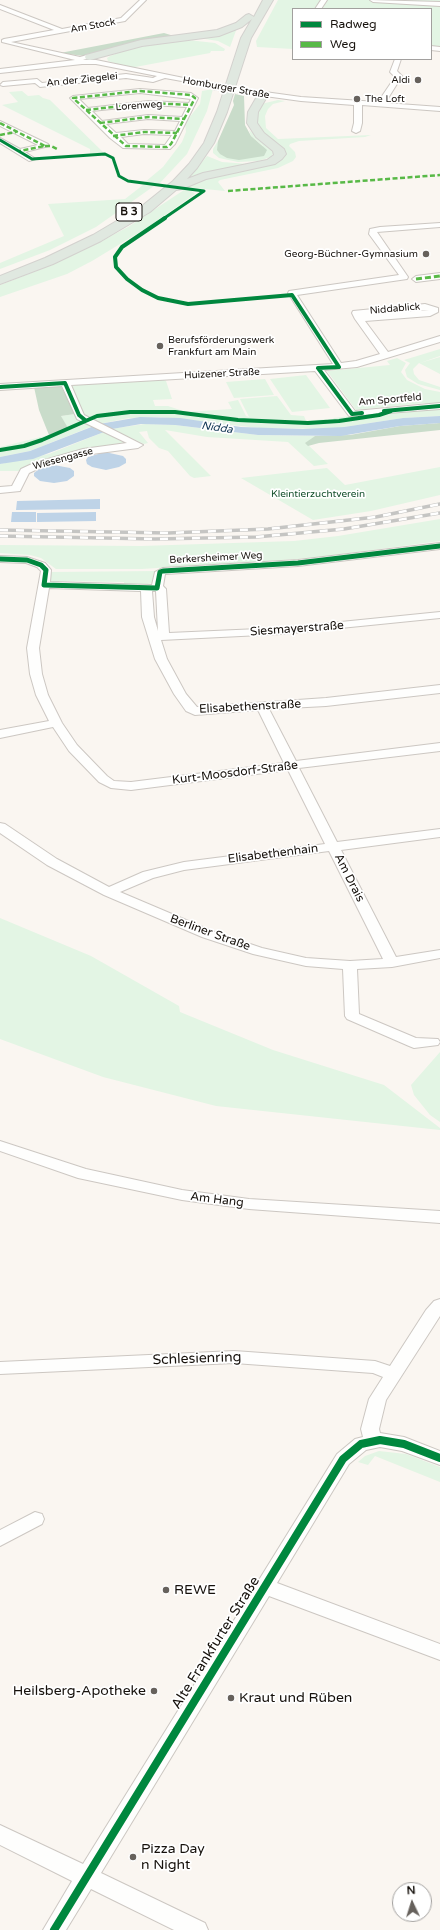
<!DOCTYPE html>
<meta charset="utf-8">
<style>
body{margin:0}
#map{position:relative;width:440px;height:1930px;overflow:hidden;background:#faf6f1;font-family:"Varela Round",sans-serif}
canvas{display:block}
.legend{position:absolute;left:292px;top:8px;width:140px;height:52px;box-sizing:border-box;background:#fff;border:1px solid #a2a09e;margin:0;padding:5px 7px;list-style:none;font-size:12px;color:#16110c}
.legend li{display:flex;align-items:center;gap:8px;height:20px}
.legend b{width:20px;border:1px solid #a2a09e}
.north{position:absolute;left:392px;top:1882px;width:40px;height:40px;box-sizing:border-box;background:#fff;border:1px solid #a2a09e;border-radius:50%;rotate:356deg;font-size:11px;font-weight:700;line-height:16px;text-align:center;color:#16110c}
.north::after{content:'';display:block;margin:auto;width:14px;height:18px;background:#66615c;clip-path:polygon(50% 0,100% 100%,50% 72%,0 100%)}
</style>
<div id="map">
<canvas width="440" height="1930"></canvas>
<ul class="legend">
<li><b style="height:5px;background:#00873e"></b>Radweg</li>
<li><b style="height:5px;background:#58b947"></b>Weg</li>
</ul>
<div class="north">N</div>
</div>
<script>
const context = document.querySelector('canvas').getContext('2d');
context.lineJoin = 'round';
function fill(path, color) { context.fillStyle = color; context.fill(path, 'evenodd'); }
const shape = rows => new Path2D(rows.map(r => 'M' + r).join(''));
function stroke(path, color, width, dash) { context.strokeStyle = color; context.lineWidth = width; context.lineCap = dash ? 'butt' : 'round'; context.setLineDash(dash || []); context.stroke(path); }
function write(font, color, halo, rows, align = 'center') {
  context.font = font + ' "Varela Round",sans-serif'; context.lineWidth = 3.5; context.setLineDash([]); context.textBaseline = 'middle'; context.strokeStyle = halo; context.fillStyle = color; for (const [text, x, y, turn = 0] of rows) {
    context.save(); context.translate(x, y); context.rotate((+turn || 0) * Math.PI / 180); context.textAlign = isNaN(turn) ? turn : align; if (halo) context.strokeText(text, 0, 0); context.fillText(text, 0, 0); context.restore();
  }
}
fill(shape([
 [278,0,440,0,440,50,431,50,431,9,293,9,293,49,257,47,256,41],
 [237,28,230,47,218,41,199,38],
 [188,40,215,43,225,49,224,51,211,51,210,53,130,68,108,61,107,58,110,56,131,48],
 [213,89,207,111,187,154,159,184,145,182,163,167,182,142,186,132,185,123,200,104,202,91],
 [22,91,28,96,39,95,43,98,50,100,104,153,90,154,90,149,2,105,18,102,9,92],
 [278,100,285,101,273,104,268,109,265,116,266,128,278,139,371,135,365,137,299,141,290,144,289,146,295,152,296,157,293,161,278,168,220,180,218,182,225,191,184,187,191,182,280,160,259,129,256,113,261,104],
 [249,130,273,150,273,154,271,157,258,161,238,162,219,158,213,153,213,149,218,141,218,150,263,146,251,136],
 [207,156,222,162,249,164,188,179],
 [143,185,154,186,96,227,50,250,0,269,0,263,64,236,48,204,125,199],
 [184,190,192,191,195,194,148,227,92,261,67,274,0,297,0,285,39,270,103,240,128,227],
 [440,349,440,356,420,363,440,357,440,374,419,363,413,369,414,374,419,380,440,387,440,390,418,384,407,377,405,370,410,363,404,360],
 [397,358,406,363,401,372,407,380,425,389,440,392,440,404,429,406,424,403,356,410,327,371,390,365,387,361],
 [306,375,330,408,292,412,270,379],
 [162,379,166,381,172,399,153,400,155,406,168,406,186,412,232,409,228,402,238,400,246,416,249,417,240,399,277,396,291,415,304,416,306,421,326,419,327,420,334,419,333,418,380,413,319,422,250,420,152,411,85,418,70,387,75,384],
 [265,379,274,395,234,398,226,382],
 [440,408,440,416,403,418,331,429,259,428,159,417,129,418,99,424,90,420,98,417,127,414,159,412,258,423,322,424,370,418,393,412],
 [75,414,82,421,77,424,39,441,0,450,0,447,49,435,67,428,61,416],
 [84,422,93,426,30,451,0,457,0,451,36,443,81,425],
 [145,424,175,425,258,435,315,436,306,443,328,464,314,466,288,442,207,437,165,430,211,476,194,478,190,476,168,451,159,448,149,438,147,431,139,432,148,443,144,444,110,429],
 [104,432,124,442,120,445,29,466,19,471,0,471,0,464,49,454],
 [440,467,440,495,371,511,313,520,241,478,327,468,345,485],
 [440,519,440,541,313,558,142,569,56,569,41,558,30,555,0,553,0,545,141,546,294,541,338,536],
 [158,571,152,583,140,586,124,586,124,582,59,581,58,584,49,583,49,572],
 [0,918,91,956,179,1006,180,1012,273,1050,384,1085,440,1128,440,1130,216,1106,103,1077,0,1039],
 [440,1052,440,1122,430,1115,414,1095,411,1085],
 [379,1451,406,1454,440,1467,440,1482,375,1456,368,1465,358,1462,365,1456]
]), '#e3f5e4');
fill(shape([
 [164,33,174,36,84,56,60,53],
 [235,94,244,96,245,125,251,136,267,150,264,156,239,160,227,158,220,154,217,150,218,141,234,105,233,101],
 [61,386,75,414,61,416,68,428,49,435,39,410,34,387],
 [440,423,440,430,319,443,308,446,305,443,315,436,350,435,400,426]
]), '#c9dcca');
fill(shape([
 [440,416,440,423,400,426,341,436,258,435,175,425,141,424,112,429,33,459,0,464,0,457,30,451,99,424,140,417,180,418,241,427,303,429,344,427,403,418],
 [105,452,123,456,126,459,126,463,119,467,106,470,92,467,87,464,86,460,88,457],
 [54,465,70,468,74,471,74,476,67,481,54,483,40,481,34,476,34,473,39,469],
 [100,499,100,509,16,510,17,501],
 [12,512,36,512,36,522,11,522],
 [96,512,96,521,37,522,37,513]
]), '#bed3e7');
const minor = shape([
 [140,0,146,0,125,21,11,42,80,57,87,55,89,56,89,58,83,60,96,60,213,84,215,85,215,87,165,78,153,82,126,78,40,87,35,83,3,86,0,85,3,82,37,79,42,83,126,74,153,78,157,76,96,64,82,64,0,73,0,69,75,60,2,42,2,40,4,39,54,30,0,9,0,5,62,29,121,18,140,0],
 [321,0,327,0,321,9,315,9,321,0],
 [370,0,440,2,440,6,373,2,370,0],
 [431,46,440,47,440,51,431,50,431,46],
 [395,59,401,59,397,71,402,76,385,103,440,107,440,111,362,105,362,123,360,131,356,133,352,131,354,123,354,105,301,101,236,92,233,90,236,88,301,97,378,102,395,77,390,72,395,59],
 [140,89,191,93,198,98,175,144,170,149,123,148,110,138,70,98,73,96,140,89],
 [140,93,191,99,189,103,149,101,88,108,79,99,140,93],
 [149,105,187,107,182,117,148,115,102,121,92,111,149,105],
 [148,119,180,121,175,131,144,130,116,133,106,124,148,119],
 [144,134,172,135,165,145,128,144,121,137,144,134],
 [0,121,48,144,49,146,25,152,36,159,29,161,0,143,0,138,20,149,38,145,0,126,0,121],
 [440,223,440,227,377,232,408,277,407,279,297,295,341,363,356,361,380,354,355,319,352,313,353,311,425,304,438,308,438,312,430,316,365,321,388,352,440,336,440,342,357,367,324,370,355,411,440,403,440,409,349,416,315,371,71,385,84,415,143,445,138,448,84,455,42,467,29,473,20,491,0,493,0,487,12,486,21,469,34,463,83,449,127,443,77,419,62,386,0,390,0,384,333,364,288,293,289,291,399,275,369,234,370,229,380,227,440,223],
 [425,310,429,310,361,315,425,310],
 [440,273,440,279,416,282,412,279,416,276,440,273],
 [440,543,440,549,298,566,165,574,163,586,166,589,169,633,281,628,440,612,440,618,281,634,161,640,167,659,186,694,197,707,326,698,440,685,440,693,326,706,269,709,296,761,440,743,440,751,299,768,337,842,440,829,440,837,341,850,396,957,440,950,440,958,392,967,357,969,359,1014,416,1038,438,1039,440,1042,438,1045,414,1048,409,1046,347,1019,345,1016,343,969,306,966,253,954,202,937,104,895,47,865,0,833,0,823,5,824,57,859,109,887,143,872,184,862,325,844,288,770,131,790,111,788,99,782,69,751,53,727,0,738,0,730,49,721,36,695,30,674,27,648,41,571,37,567,26,563,0,562,0,556,27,557,45,563,51,570,50,582,152,585,155,572,163,568,298,560,440,543],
 [49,588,141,591,142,617,155,659,174,694,186,711,195,715,258,710,284,763,131,782,114,781,107,776,77,745,62,723,48,695,42,674,39,648,49,588],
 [152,591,156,591,158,631,154,617,152,591],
 [329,851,383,959,350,961,306,958,262,948,212,931,120,892,153,878,184,870,329,851],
 [0,1141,86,1169,182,1190,249,1199,440,1211,440,1223,249,1209,182,1200,78,1178,0,1151,0,1141],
 [440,1299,440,1316,386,1400,379,1429,380,1433,404,1437,440,1451,440,1465,402,1451,380,1447,366,1450,349,1464,277,1583,440,1644,440,1660,269,1596,101,1873,205,1923,208,1930,174,1930,91,1889,66,1930,43,1930,72,1881,0,1845,0,1825,83,1864,337,1454,355,1439,363,1437,361,1429,369,1399,383,1377,373,1373,234,1363,0,1374,0,1362,234,1351,375,1361,390,1366,426,1310,434,1301,440,1299],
 [35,1512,42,1514,44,1519,42,1524,0,1546,0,1530,35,1512]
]);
const highway = shape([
 [263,0,273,0,251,38,227,112,214,143,197,168,187,179,203,173,267,160,274,155,273,151,256,137,247,123,248,112,259,93,263,92,268,95,258,112,257,123,264,133,284,149,286,154,282,159,275,164,206,179,182,189,176,190,150,212,101,241,53,264,0,284,0,276,45,258,93,235,142,206,173,181,189,164,204,143,217,112,241,38,252,19,242,27,219,36,142,46,90,60,86,59,85,57,86,55,141,40,217,30,236,23,246,15,249,14,254,17,263,0]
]);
stroke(minor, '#ccc7c2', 2);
stroke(highway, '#d3d1ce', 2);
fill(minor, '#fefefd');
fill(highway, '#e0e8e0');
const rail = shape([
 [0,530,168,533,268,529,376,517,440,504],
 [0,536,155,539,256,537,344,529,440,513]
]);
stroke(rail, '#c5c5c3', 3.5);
stroke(rail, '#fff', 2.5, [8]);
const minorBridge = shape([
 [213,86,236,90]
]);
stroke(minorBridge, '#ccc7c2', 8, []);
stroke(minorBridge, '#fefefd', 7);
stroke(shape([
 [140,91,191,95,195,98,171,144,167,147,126,146,73,98,140,91],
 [86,110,149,103,192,105],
 [0,123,45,146,19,151],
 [100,123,148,117,185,119],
 [0,135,16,132],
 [113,136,144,132,177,133],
 [45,146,51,146,57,149],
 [228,191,440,175]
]), '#58b947', 2.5, [5, 2.5]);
stroke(shape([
 [416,279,440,276]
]), '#58b947', 3, [6, 3]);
stroke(shape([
 [0,140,32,159,105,154,113,158,119,176,128,181,204,191],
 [163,219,204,191]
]), '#00873e', 3);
stroke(shape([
 [165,218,122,247,115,257,116,267,127,279,142,290,158,298,188,304,292,295,339,367,318,368],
 [318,368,352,414,362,413],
 [0,387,65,383,79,415,85,420],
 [384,411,440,406],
 [0,450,24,446,42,440,97,416,130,412,175,412,238,420,308,423,339,421,379,415,391,411]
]), '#00873e', 4);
stroke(shape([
 [0,559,27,560,41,565,46,570,44,585,157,588,160,572,163,571,298,563,440,546]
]), '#00873e', 5);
stroke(shape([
 [54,1930,343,1459,361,1444,380,1440,404,1444,440,1458]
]), '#00873e', 8);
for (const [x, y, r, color] of [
 [418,80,4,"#66615c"],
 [357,99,4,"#66615c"],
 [426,254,4,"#66615c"],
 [160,346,4,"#66615c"],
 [166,1590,4,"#66615c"],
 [154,1691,4,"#66615c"],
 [231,1698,4,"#66615c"],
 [133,1857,4,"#66615c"]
]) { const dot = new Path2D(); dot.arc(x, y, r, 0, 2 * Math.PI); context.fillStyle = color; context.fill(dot); stroke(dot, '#fff', 1.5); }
write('10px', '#16110c', '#fff', [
 ["Am Stock",93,26,-10],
 ["An der Ziegelei",82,80,-6],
 ["Homburger Straße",226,88,10],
 ["Lorenweg",139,106,-4],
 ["Niddablick",395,309,-5],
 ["Huizener Straße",222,374,-3],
 ["Am Sportfeld",390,400,-5],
 ["Wiesengasse",63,459,-15],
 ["Berkersheimer Weg",216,558,-3]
]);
write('10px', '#16110c', '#fff', [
 ["Aldi",410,80],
 ["The Loft",365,99,"left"],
 ["Georg-Büchner-Gymnasium",418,254],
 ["Berufsförderungswerk",168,340,"left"],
 ["Frankfurt am Main",168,352,"left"]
], 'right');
write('10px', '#134f2b', '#fff', [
 ["Kleintierzuchtverein",318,494]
]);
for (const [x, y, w] of [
 [129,212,26]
]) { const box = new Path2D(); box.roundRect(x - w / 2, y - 9, w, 18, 3); context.fillStyle = '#fff'; context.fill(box); stroke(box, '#16110c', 1); }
write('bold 11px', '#16110c', null, [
 ["B 3",129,212]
]);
write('italic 11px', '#0c3150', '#fff', [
 ["Nidda",217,428,8]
]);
write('12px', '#16110c', '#fff', [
 ["Siesmayerstraße",297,629,-4],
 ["Elisabethenstraße",250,707,-3],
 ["Kurt-Moosdorf-Straße",235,773,-7],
 ["Elisabethenhain",273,854,-7],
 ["Am Drais",349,878,63],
 ["Berliner Straße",210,933,20],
 ["Am Hang",217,1200,7]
]);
write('14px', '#16110c', '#fff', [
 ["Schlesienring",197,1359,-2],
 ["Alte Frankfurter Straße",216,1643,-58]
]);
write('14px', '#16110c', '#fff', [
 ["REWE",174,1590],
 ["Heilsberg-Apotheke",146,1691,"right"],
 ["Kraut und Rüben",239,1698],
 ["Pizza Day",141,1849],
 ["n Night",141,1865]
], 'left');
</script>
